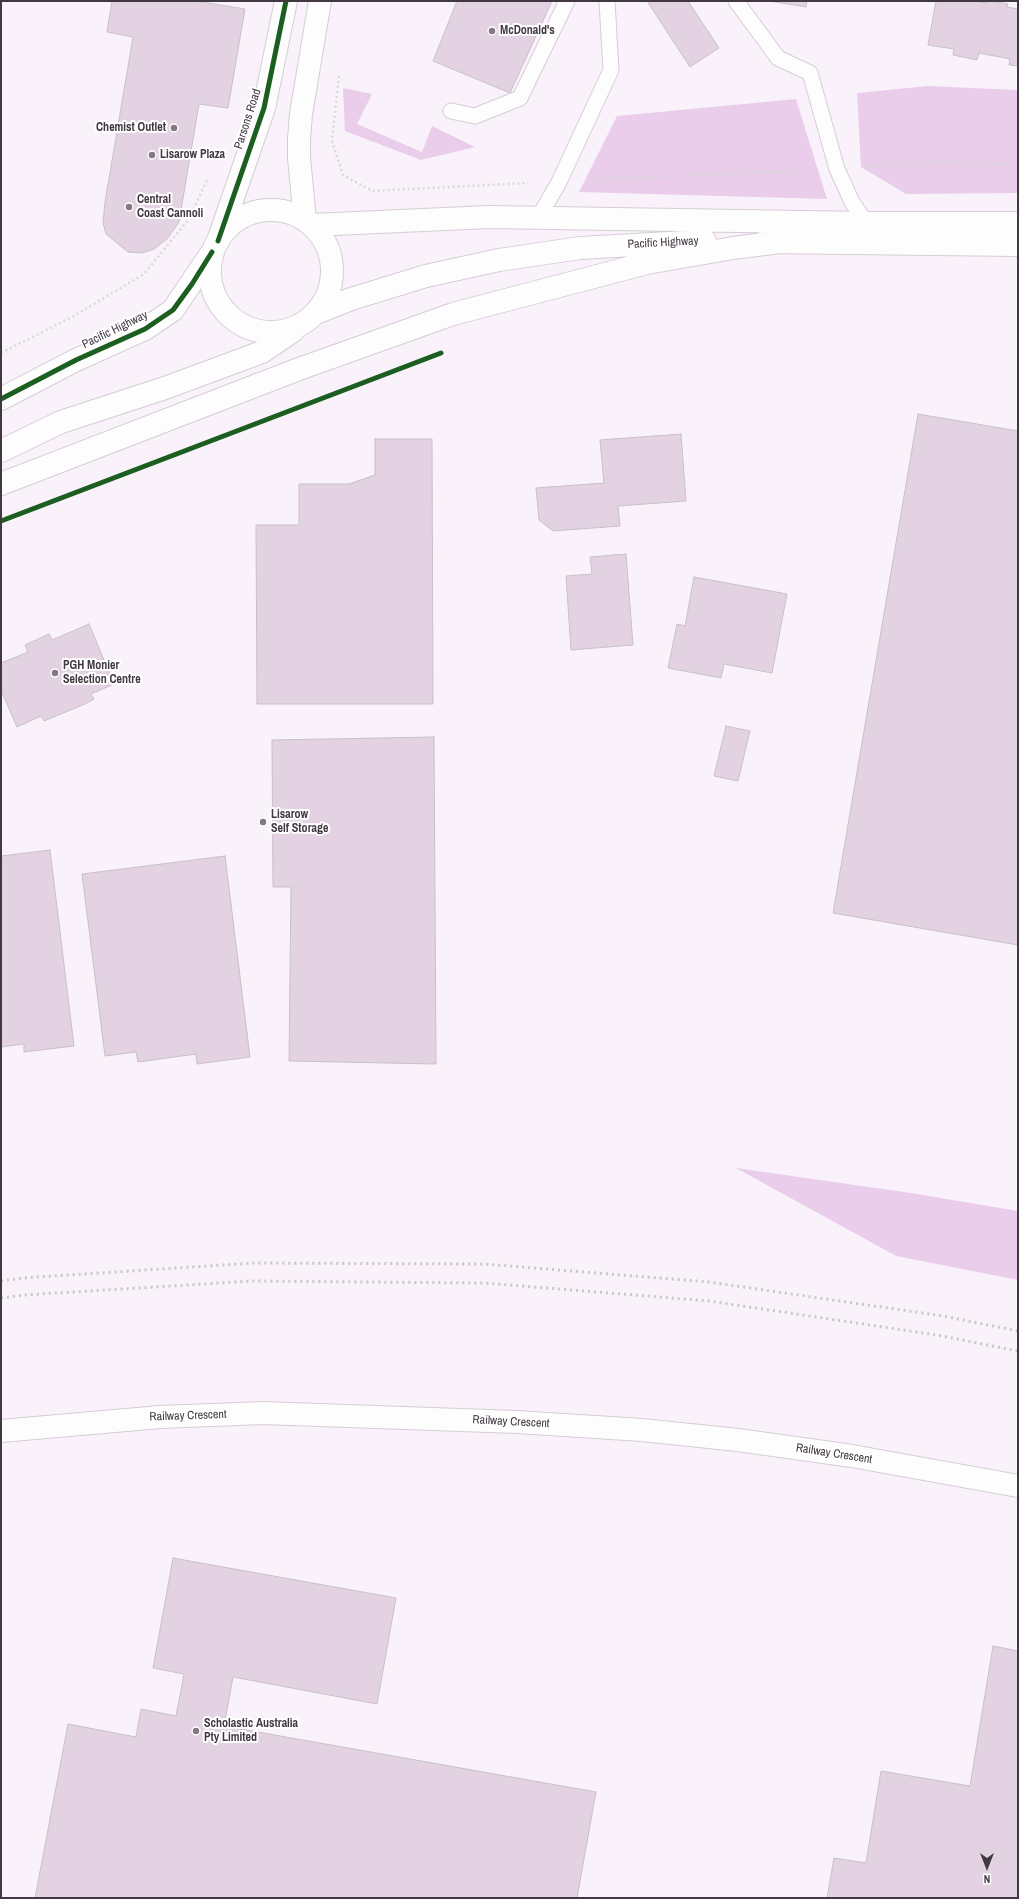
<!DOCTYPE html>
<style>
body{margin:0}
#map{position:relative;width:1019px;height:1899px;overflow:hidden;background:#faf2fa;font-family:"Archivo Narrow",sans-serif}
canvas{display:block}
.frame{position:absolute;inset:0;border:2px solid #423842;pointer-events:none}
.north{position:absolute;left:967px;top:1847px;width:40px;height:40px;-webkit-text-stroke:3px #fff;paint-order:stroke;rotate:180deg;font-size:11px;font-weight:700;line-height:16px;text-align:center;color:#423842}
.north::after{content:'';display:block;margin:auto;width:14px;height:18px;background:#423842;clip-path:polygon(50% 0,100% 100%,50% 72%,0 100%)}
</style>
<div id="map">
<canvas width="1019" height="1899"></canvas>
<div class="frame"></div>
<div class="north">N</div>
</div>
<script>
const context = document.querySelector('canvas').getContext('2d');
context.lineJoin = 'round';
function fill(path, color) { context.fillStyle = color; context.fill(path, 'evenodd'); }
const shape = rows => new Path2D(rows.map(r => 'M' + r).join(''));
function stroke(path, color, width, dash) { context.strokeStyle = color; context.lineWidth = width; context.lineCap = dash ? 'butt' : 'round'; context.setLineDash(dash || []); context.stroke(path); }
function write(font, color, halo, rows, align = 'center') {
  context.font = font + ' "Archivo Narrow",sans-serif'; context.lineWidth = 4; context.setLineDash([]); context.textBaseline = 'middle'; context.strokeStyle = halo; context.fillStyle = color; for (const [text, x, y, turn = 0] of rows) {
    context.save(); context.translate(x, y); context.rotate((+turn || 0) * Math.PI / 180); context.textAlign = isNaN(turn) ? turn : align; if (halo) context.strokeText(text, 0, 0); context.fillText(text, 0, 0); context.restore();
  }
}
fill(shape([
 [928,86,1018,90,1018,193,906,194,861,167,857,93],
 [343,88,372,94,357,124,422,152,432,126,475,147,421,160,345,131],
 [796,99,827,199,579,192,617,116],
 [736,1168,911,1193,1018,1211,1018,1280,896,1256]
]), '#e9cdea');
const building = shape([
 [112,1,196,1,245,9,228,108,199,104,179,222,167,239,154,249,142,253,128,252,118,244,106,234,103,223,105,202,133,37,107,32,112,1],
 [457,1,552,1,510,93,433,61,457,1],
 [647,1,688,1,719,48,690,67,647,1],
 [769,1,807,1,806,7,769,1],
 [936,1,974,1,987,3,987,1,993,1,1008,4,1007,7,1018,9,1018,66,1009,65,1010,59,979,53,977,60,953,55,954,49,928,45,936,1],
 [918,414,1018,431,1018,945,833,913,918,414],
 [681,434,686,501,618,506,620,526,553,531,539,520,536,488,604,483,600,440,681,434],
 [375,439,432,439,433,704,257,704,256,525,299,525,299,484,349,484,375,475,375,439],
 [626,554,633,645,571,650,566,576,592,574,590,557,626,554],
 [694,577,787,594,772,673,724,664,721,678,668,668,677,624,685,626,694,577],
 [89,624,114,684,91,694,94,699,85,704,44,721,41,716,17,727,1,690,1,663,28,652,25,645,49,634,52,640,89,624],
 [726,726,750,731,738,781,714,776,726,726],
 [434,737,436,1064,289,1061,291,887,273,887,272,740,434,737],
 [50,850,74,1046,24,1052,24,1044,1,1047,1,856,50,850],
 [225,856,250,1057,197,1064,196,1054,138,1062,136,1052,105,1056,82,874,225,856],
 [173,1558,396,1598,377,1704,233,1677,224,1726,596,1792,577,1898,35,1898,68,1724,136,1737,141,1709,176,1716,184,1674,153,1668,173,1558],
 [993,1646,1018,1651,1018,1898,827,1898,834,1858,866,1863,881,1771,970,1786,993,1646]
]);
fill(building, '#e2d2e2');
stroke(building, '#c8c0c8', 1);
const service = shape([
 [736,1,778,58,810,73,837,169,852,202,866,223],
 [451,111,475,116,520,98,567,1],
 [539,217,559,182,611,70,607,1]
]);
const tertiary = shape([
 [305,220,299,158,299,139,301,114,320,1],
 [218,241,264,108,286,1]
]);
const secondary = shape([
 [1,1431,160,1417,263,1413,517,1422,642,1430,738,1440,852,1456,1018,1486]
]);
const primary = shape([
 '210 271a61 61 0 1 1 122 0a61 61 0 1 1-122 0Z',
 [312,225,489,217,866,223,1018,223],
 [765,242,1018,245],
 [316,313,351,299,426,276,499,260,580,248,705,241],
 [1,399,76,360,145,329,173,310,210,255],
 [1,451,61,422,165,388,262,352,293,331],
 [1,484,299,369,453,314,647,263,733,248,780,242]
]);
stroke(service, '#d5cdd5', 17);
stroke(tertiary, '#d5cdd5', 24);
stroke(secondary, '#d5cdd5', 24);
stroke(primary, '#d5cdd5', 24);
stroke(shape([
 [339,76,332,141,343,175,372,191,528,183],
 [863,167,924,162,1018,164],
 [587,180,812,170],
 [1,353,72,317,144,274,189,219,207,180]
]), '#dbd8db', 2.5, [2, 3]);
stroke(service, '#fefdfe', 15);
stroke(tertiary, '#fefdfe', 22);
stroke(secondary, '#fefdfe', 22);
stroke(primary, '#fefdfe', 22);
stroke(shape([
 [1,1281,22,1278,254,1263,484,1264,709,1282,943,1316,1018,1331],
 [1,1298,24,1295,252,1281,484,1283,709,1301,937,1335,1018,1351]
]), '#c9c6c9', 3, [2, 4]);
stroke(shape([
 [218,241,264,108,286,1],
 [1,399,76,360,145,329,173,310,192,284,212,252],
 [1,521,441,353]
]), '#1b5e20', 5);
for (const [x, y, r, color] of [
 [492,31,4,"#827982"],
 [174,128,4,"#827982"],
 [152,155,4,"#827982"],
 [129,207,4,"#827982"],
 [55,673,4,"#827982"],
 [263,822,4,"#827982"],
 [196,1731,4,"#827982"]
]) { const dot = new Path2D(); dot.arc(x, y, r, 0, 2 * Math.PI); context.fillStyle = color; context.fill(dot); stroke(dot, '#fff', 1.5); }
write('bold 12px', '#423842', '#fff', [
 ["McDonald's",500,31],
 ["Chemist Outlet",166,128,"right"],
 ["Lisarow Plaza",160,155],
 ["Central",137,200],
 ["Coast Cannoli",137,214],
 ["PGH Monier",63,666],
 ["Selection Centre",63,680],
 ["Lisarow",271,815],
 ["Self Storage",271,829],
 ["Scholastic Australia",204,1724],
 ["Pty Limited",204,1738]
], 'left');
write('12px', '#423842', '#fff', [
 ["Parsons Road",248,119,-72],
 ["Pacific Highway",663,243,-3],
 ["Pacific Highway",115,330,-26],
 ["Railway Crescent",188,1416,-2],
 ["Railway Crescent",511,1422,3],
 ["Railway Crescent",834,1454,9]
]);
</script>
